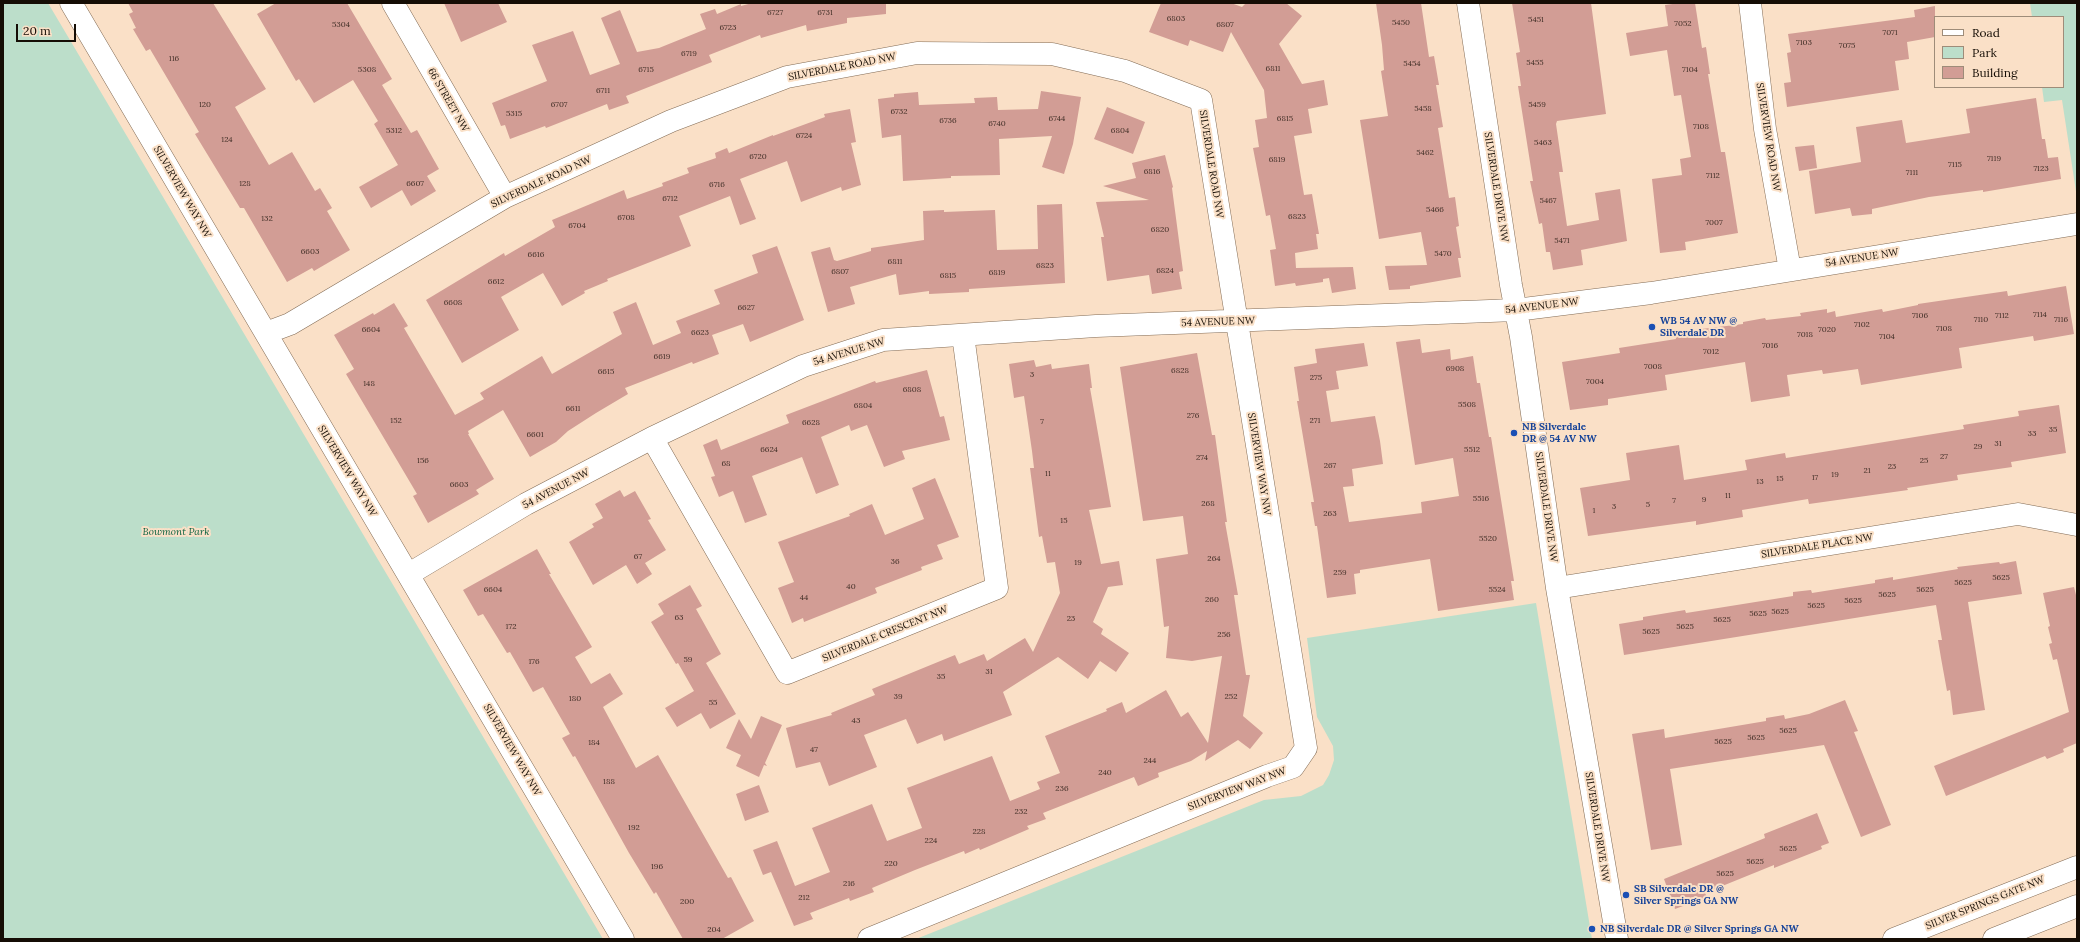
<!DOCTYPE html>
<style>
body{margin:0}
#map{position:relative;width:2080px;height:942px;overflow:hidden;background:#fae0c7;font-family:Lora,serif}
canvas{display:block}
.frame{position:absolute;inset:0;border:4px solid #150d05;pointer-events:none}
.legend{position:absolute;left:1934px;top:16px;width:130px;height:72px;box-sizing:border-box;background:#fae0c7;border:1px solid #9e8c79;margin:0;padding:5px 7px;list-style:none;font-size:12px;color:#150d05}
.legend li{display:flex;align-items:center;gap:8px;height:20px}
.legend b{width:20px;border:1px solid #9e8c79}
.scale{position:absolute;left:16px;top:24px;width:60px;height:18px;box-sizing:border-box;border:2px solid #150d05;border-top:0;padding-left:5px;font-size:12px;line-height:14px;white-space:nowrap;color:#150d05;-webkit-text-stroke:3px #fae0c7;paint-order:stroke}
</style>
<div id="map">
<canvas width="2080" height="942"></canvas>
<div class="frame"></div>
<ul class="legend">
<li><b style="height:5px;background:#fff"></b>Road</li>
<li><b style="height:11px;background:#bcdeca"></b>Park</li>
<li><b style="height:11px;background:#d29d95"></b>Building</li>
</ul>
<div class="scale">20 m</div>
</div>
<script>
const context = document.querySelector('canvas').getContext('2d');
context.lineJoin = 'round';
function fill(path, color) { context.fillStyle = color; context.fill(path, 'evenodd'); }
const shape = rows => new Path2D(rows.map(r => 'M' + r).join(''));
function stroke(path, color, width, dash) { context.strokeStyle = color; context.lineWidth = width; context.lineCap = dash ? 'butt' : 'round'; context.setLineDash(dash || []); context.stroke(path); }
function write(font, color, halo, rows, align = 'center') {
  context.font = font + ' Lora,serif'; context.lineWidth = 4; context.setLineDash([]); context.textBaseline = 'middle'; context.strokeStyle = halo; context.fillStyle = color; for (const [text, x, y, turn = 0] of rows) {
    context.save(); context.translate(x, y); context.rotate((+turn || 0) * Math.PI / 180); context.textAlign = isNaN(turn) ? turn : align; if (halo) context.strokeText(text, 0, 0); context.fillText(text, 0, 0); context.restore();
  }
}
fill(shape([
 [3,3,48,3,603,939,3,939],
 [2030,3,2077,3,2077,198,2062,100,2044,102,2042,87,2063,87,2063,17,2032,17],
 [1536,603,1592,939,916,939,1264,800,1301,796,1323,785,1329,775,1334,760,1333,746,1317,717,1307,638]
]), '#bcdeca');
fill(shape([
 [128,3,213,3,266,89,235,107,269,165,292,152,315,191,320,188,332,208,327,211,350,250,314,271,312,268,287,282,244,208,240,208,195,134,199,132,150,49,146,51,133,29,136,28,129,14,133,12],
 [276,3,347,3,392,79,382,85,411,133,417,130,439,169,427,176,436,191,411,206,402,190,371,208,359,187,398,165,374,124,378,121,353,80,314,103,299,79,296,81,257,14],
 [444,3,498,3,507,22,461,42],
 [752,3,886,3,886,14,847,18,847,23,807,31,806,25,761,38,760,35,709,55,712,62,626,96,629,103,609,110,607,104,546,128,545,126,510,139,505,125,501,126,492,103,547,81,532,45,573,31,590,75,620,64,601,18,620,10,637,52,659,48,706,29,700,14,715,9,717,14,741,4,741,6],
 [1161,3,1231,3,1242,7,1246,3,1286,3,1302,16,1279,44,1302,84,1324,80,1328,105,1308,109,1312,133,1294,136,1304,195,1312,194,1319,234,1316,234,1318,249,1295,253,1296,268,1353,267,1356,289,1332,293,1329,278,1323,279,1323,282,1296,286,1295,283,1275,286,1270,250,1276,249,1270,215,1266,216,1253,148,1259,147,1255,120,1267,118,1264,90,1231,32,1223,52,1190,40,1188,46,1149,32],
 [1376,3,1421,3,1429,57,1434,56,1439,85,1436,85,1443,127,1438,128,1449,198,1455,197,1459,226,1456,227,1461,258,1458,258,1461,277,1410,286,1410,289,1389,290,1385,266,1427,265,1421,232,1379,239,1360,120,1388,116,1381,71,1384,70,1382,45],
 [1512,3,1591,3,1606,114,1557,121,1556,124,1563,172,1559,172,1567,226,1599,220,1595,193,1620,189,1627,241,1581,250,1583,265,1553,270,1550,252,1546,252,1542,223,1539,224,1530,181,1533,181,1518,86,1521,86,1516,53,1520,52],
 [1680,3,1695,3,1702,48,1706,47,1710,74,1708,74,1721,152,1725,152,1738,233,1685,242,1686,250,1660,253,1652,179,1682,175,1680,159,1691,157,1681,95,1674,96,1667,50,1630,56,1626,33,1668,26,1665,5],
 [1935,6,1935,37,1907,42,1909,59,1895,61,1899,90,1787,107,1784,83,1791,82,1787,53,1791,52,1788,34,1915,17,1914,10],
 [1041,91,1081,97,1073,144,1064,174,1042,167,1052,136,999,139,1000,175,951,176,951,178,903,181,901,135,882,138,878,99,894,97,894,94,918,92,919,105,975,103,974,98,997,97,998,110,1038,109],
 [2036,98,2042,139,2045,139,2048,158,2058,157,2061,179,1983,192,1983,190,1929,197,1872,209,1872,214,1852,216,1850,208,1815,214,1809,171,1861,162,1856,127,1902,120,1906,143,1970,133,1966,109],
 [1107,107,1145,122,1133,154,1094,139],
 [850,109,856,142,851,143,861,185,842,191,841,187,801,202,787,161,740,179,756,219,740,225,730,196,679,216,691,246,607,279,608,281,584,291,585,293,562,306,543,273,501,297,519,330,462,363,426,300,504,253,505,256,555,227,552,220,624,190,627,199,663,186,662,183,689,173,687,168,716,158,715,153,727,148,729,153,773,135,773,136,825,117,824,114],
 [1814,145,1817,168,1799,171,1795,147],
 [1165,155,1173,187,1172,188,1183,271,1179,272,1182,289,1152,294,1149,275,1107,281,1101,237,1104,237,1096,202,1149,200,1103,186,1136,178,1132,163],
 [1062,204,1065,283,969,289,969,292,929,294,929,291,899,295,896,274,850,287,855,304,828,312,811,252,830,247,834,260,837,261,871,251,871,248,924,240,923,211,944,210,944,212,995,210,997,250,1038,249,1037,205],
 [777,246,804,320,750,342,743,324,712,335,719,354,693,364,692,362,625,388,628,394,596,413,568,431,556,442,530,457,503,410,468,431,469,434,468,434,494,479,476,490,479,494,428,523,413,496,417,494,346,374,354,369,334,335,373,313,374,315,394,303,408,326,404,328,455,415,484,399,480,393,542,356,552,374,622,334,613,312,636,302,653,345,681,333,676,321,720,304,714,290,758,273,752,255],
 [2066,286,2074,334,2034,341,2033,336,1959,348,1962,368,1861,385,1858,369,1823,374,1822,370,1787,375,1790,396,1751,402,1745,362,1665,375,1667,390,1608,399,1608,405,1570,410,1562,362,1620,353,1619,348,1676,339,1675,334,1686,333,1685,331,1743,324,1743,322,1765,318,1766,320,1801,316,1800,313,1827,309,1827,313,1835,311,1836,317,1882,309,1883,312,1918,305,1918,304,2007,291,2008,296],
 [1420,339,1422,353,1450,349,1451,360,1473,356,1477,383,1480,383,1489,437,1491,437,1514,581,1511,581,1514,600,1438,611,1430,559,1360,570,1360,573,1354,574,1356,594,1327,598,1317,526,1315,526,1311,502,1314,502,1297,401,1299,401,1294,367,1317,363,1315,349,1364,343,1368,366,1336,371,1339,389,1326,391,1331,422,1375,416,1380,441,1383,464,1352,469,1354,486,1343,487,1349,522,1422,513,1421,502,1459,496,1453,458,1415,465,1396,342],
 [1197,353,1212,435,1215,435,1227,522,1225,522,1238,595,1234,595,1246,675,1250,675,1243,716,1263,733,1250,749,1238,740,1205,761,1207,751,1191,761,1158,773,1159,777,1138,786,1134,777,1043,813,1046,819,1027,826,1029,829,980,850,979,848,965,854,964,851,915,870,872,888,874,892,850,901,849,898,810,913,813,919,794,926,771,872,763,875,753,850,777,841,795,886,830,872,812,828,872,804,887,841,922,828,907,788,992,756,1010,801,1040,789,1037,782,1060,773,1045,736,1107,711,1106,709,1122,702,1126,713,1166,690,1181,717,1188,712,1208,743,1222,656,1192,661,1166,658,1169,626,1164,627,1156,559,1188,554,1183,516,1143,521,1120,367],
 [1034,360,1036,367,1051,364,1052,369,1089,364,1092,388,1090,388,1111,507,1089,510,1101,564,1119,561,1123,585,1108,587,1093,622,1103,629,1101,634,1129,653,1116,672,1100,661,1088,679,1058,657,1003,692,1012,715,944,741,942,734,917,744,906,719,864,735,877,767,829,786,820,762,796,768,786,728,832,715,831,713,875,695,872,689,955,655,959,664,984,654,987,661,1025,638,1033,652,1060,593,1055,562,1047,563,1042,536,1039,537,1030,468,1034,468,1032,451,1024,396,1014,398,1009,364],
 [927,370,940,417,944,416,950,440,902,451,905,459,884,467,867,425,851,431,849,425,821,437,839,485,816,494,802,457,752,476,767,515,745,523,733,491,719,497,711,477,715,476,703,445,717,439,721,450,789,423,786,415,875,381,876,383],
 [2059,405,2066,453,2011,462,2012,467,1957,475,1958,480,1907,488,1908,490,1809,504,1808,499,1742,510,1743,517,1696,525,1696,521,1588,536,1580,488,1630,480,1626,453,1679,445,1684,480,1747,470,1745,460,1785,453,1786,458,1964,429,1963,425,2019,416,2018,411],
 [935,478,959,537,937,545,943,559,921,567,922,570,875,588,877,593,804,622,803,618,792,623,778,588,794,582,778,542,850,516,849,514,872,504,885,535,924,519,912,488],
 [620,490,624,497,635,491,651,519,648,520,666,550,645,563,652,574,637,584,626,565,593,585,569,542,594,527,592,524,603,518,595,504],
 [537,549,551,574,549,574,592,647,575,657,591,684,610,673,623,694,603,707,636,768,658,755,728,878,731,877,754,921,722,939,683,939,656,892,654,894,629,853,575,756,573,757,562,738,570,734,543,687,533,692,510,652,507,653,483,614,478,616,463,590],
 [2016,561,2022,594,1968,602,1985,710,1953,715,1950,690,1947,691,1941,658,1938,640,1942,640,1936,605,1624,655,1619,624,1643,620,1643,617,1685,610,1686,613,1718,608,1793,596,1793,592,1811,590,1812,593,1875,583,1875,580,1893,577,1893,580,1958,569,1957,567,1999,562,2000,564],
 [690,585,702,606,696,609,721,654,706,663,736,714,710,729,701,713,677,727,665,708,694,691,678,663,676,664,651,622,664,614,658,604],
 [2074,587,2077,599,2077,743,2063,749,2064,752,2047,759,2045,756,1946,796,1934,766,2069,712,2057,659,2053,660,2049,644,2052,643,2048,627,2050,626,2043,593],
 [1845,700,1858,731,1854,732,1891,825,1861,837,1824,745,1670,769,1682,845,1651,850,1632,734,1664,729,1665,738,1766,721,1766,718,1784,715,1785,719,1809,714],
 [761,716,782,725,765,763,767,766,764,765,759,777,736,766,741,755,726,748,739,719,751,739],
 [759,785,769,812,745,821,736,794],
 [1817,813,1829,843,1821,846,1822,849,1774,868,1774,865,1705,893,1707,897,1675,909,1664,879,1765,838,1764,834]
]), '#d29d95');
const minor = shape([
 [71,3,623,939],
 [393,3,505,197],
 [1468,3,1511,285,1521,337,1557,588,1617,939],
 [1750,3,1765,129,1790,270],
 [266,333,290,324,505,197,671,121,787,77,917,53,1052,54,1125,71,1201,100,1306,748,1293,767,1267,776,869,939],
 [652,438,787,673,997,588,963,335],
 [409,574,526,504,652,438,803,366,883,340,1096,326,1516,310,1651,293,2077,224],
 [1557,588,2018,514,2077,525],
 [1894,939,2077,867],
 [1994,939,2077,906]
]);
stroke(minor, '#836c56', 23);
stroke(minor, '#fff', 22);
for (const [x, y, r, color] of [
 [1652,327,4,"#1a4fb4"],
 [1514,433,4,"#1a4fb4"],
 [1626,895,4,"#1a4fb4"],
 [1592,929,4,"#1a4fb4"]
]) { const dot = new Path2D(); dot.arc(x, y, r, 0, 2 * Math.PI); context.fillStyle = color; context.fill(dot); stroke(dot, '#fae0c7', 1.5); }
write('8px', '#443129', null, [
 ["6727",775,13],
 ["6731",825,13],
 ["6803",1176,19],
 ["5451",1536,20],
 ["5450",1401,23],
 ["7052",1683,24],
 ["5304",341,25],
 ["6807",1225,25],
 ["6723",728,28],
 ["7071",1890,33],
 ["7103",1804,43],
 ["7075",1847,46],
 ["6719",689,54],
 ["116",174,59],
 ["5455",1535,63],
 ["5454",1412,64],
 ["6811",1273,69],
 ["5308",367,70],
 ["6715",646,70],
 ["7104",1690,70],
 ["6711",603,91],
 ["120",205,105],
 ["6707",559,105],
 ["5459",1537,105],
 ["5458",1423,109],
 ["6732",899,112],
 ["5315",514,114],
 ["6744",1057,119],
 ["6815",1285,119],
 ["6736",948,121],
 ["6740",997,124],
 ["7108",1701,127],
 ["5312",394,131],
 ["6804",1120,131],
 ["6724",804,136],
 ["124",227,140],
 ["5463",1543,143],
 ["5462",1425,153],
 ["6720",758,157],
 ["7119",1994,159],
 ["6819",1277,160],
 ["7115",1955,165],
 ["7123",2041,169],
 ["6816",1152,172],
 ["7111",1912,173],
 ["7112",1713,176],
 ["128",245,184],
 ["6607",415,184],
 ["6716",717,185],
 ["6712",670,199],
 ["5467",1548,201],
 ["5466",1435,210],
 ["6823",1297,217],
 ["6708",626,218],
 ["132",267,219],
 ["7007",1714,223],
 ["6704",577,226],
 ["6820",1160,230],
 ["5471",1562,241],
 ["6603",310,252],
 ["5470",1443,254],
 ["6616",536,255],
 ["6811",895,262],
 ["6823",1045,266],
 ["6824",1165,271],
 ["6807",840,272],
 ["6819",997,273],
 ["6815",948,276],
 ["6612",496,282],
 ["6608",453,303],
 ["6627",746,308],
 ["7114",2040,315],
 ["7106",1920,316],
 ["7112",2002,316],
 ["7110",1981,320],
 ["7116",2061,320],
 ["7102",1862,325],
 ["7108",1944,329],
 ["6604",371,330],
 ["7020",1827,330],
 ["6623",700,333],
 ["7018",1805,335],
 ["7104",1887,337],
 ["7016",1770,346],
 ["7012",1711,352],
 ["6619",662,357],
 ["7008",1653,367],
 ["6908",1455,369],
 ["6828",1180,371],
 ["6615",606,372],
 ["3",1032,375],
 ["275",1316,378],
 ["7004",1595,382],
 ["148",369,384],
 ["6808",912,390],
 ["5508",1467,405],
 ["6804",863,406],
 ["6611",573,409],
 ["276",1193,416],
 ["152",396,421],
 ["271",1315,421],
 ["7",1042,422],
 ["6628",811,423],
 ["35",2053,430],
 ["33",2032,434],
 ["6601",535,435],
 ["31",1998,444],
 ["29",1978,447],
 ["6624",769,450],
 ["5512",1472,450],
 ["27",1944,457],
 ["274",1202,458],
 ["156",423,461],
 ["25",1924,461],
 ["68",726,464],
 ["267",1330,466],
 ["23",1892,467],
 ["21",1867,471],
 ["11",1048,474],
 ["19",1835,475],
 ["17",1815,478],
 ["15",1780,479],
 ["13",1760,482],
 ["6603",459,485],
 ["11",1728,496],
 ["5516",1481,499],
 ["9",1704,500],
 ["7",1674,501],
 ["268",1208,504],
 ["5",1648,505],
 ["3",1614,507],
 ["1",1594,511],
 ["263",1330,514],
 ["15",1064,521],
 ["5520",1488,539],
 ["67",638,557],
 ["264",1214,559],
 ["36",895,562],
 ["19",1078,563],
 ["259",1340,573],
 ["5625",2001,578],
 ["5625",1963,583],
 ["40",851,587],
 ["6604",493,590],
 ["5524",1497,590],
 ["5625",1925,590],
 ["5625",1887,595],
 ["44",804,598],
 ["260",1212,600],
 ["5625",1853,601],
 ["5625",1816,606],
 ["5625",1780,612],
 ["5625",1758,614],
 ["63",679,618],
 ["23",1071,619],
 ["5625",1722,620],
 ["172",511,627],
 ["5625",1685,627],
 ["5625",1651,632],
 ["256",1224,635],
 ["59",688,660],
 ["176",534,662],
 ["31",989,672],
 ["35",941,677],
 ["39",898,697],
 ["252",1231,697],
 ["180",575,699],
 ["55",713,703],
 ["43",856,721],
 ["5625",1788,731],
 ["5625",1756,738],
 ["5625",1723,742],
 ["184",594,743],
 ["47",814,750],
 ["244",1150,761],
 ["240",1105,773],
 ["188",609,782],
 ["236",1062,789],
 ["232",1021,812],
 ["192",634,828],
 ["228",979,832],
 ["224",931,841],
 ["5625",1788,849],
 ["5625",1755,862],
 ["220",891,864],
 ["196",657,867],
 ["5625",1725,874],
 ["216",849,884],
 ["212",804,898],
 ["200",687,902],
 ["204",714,930]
]);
write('10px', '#150d05', '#fae0c7', [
 ["SILVERDALE ROAD NW",842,67,-11],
 ["66 STREET NW",448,100,60],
 ["SILVERVIEW ROAD NW",1768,137,81],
 ["SILVERDALE ROAD NW",1211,164,81],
 ["SILVERDALE ROAD NW",541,182,-25],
 ["SILVERDALE DRIVE NW",1496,187,81],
 ["SILVERVIEW WAY NW",182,192,60],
 ["54 AVENUE NW",1862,258,-9],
 ["54 AVENUE NW",1542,306,-7],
 ["54 AVENUE NW",1218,322,-2],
 ["54 AVENUE NW",849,352,-17],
 ["SILVERVIEW WAY NW",1259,464,81],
 ["SILVERVIEW WAY NW",347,471,59],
 ["54 AVENUE NW",556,489,-28],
 ["SILVERDALE DRIVE NW",1546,507,82],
 ["SILVERDALE PLACE NW",1817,546,-9],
 ["SILVERDALE CRESCENT NW",885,634,-22],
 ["SILVERVIEW WAY NW",512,750,60],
 ["SILVERVIEW WAY NW",1237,789,-21],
 ["SILVERDALE DRIVE NW",1597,827,81],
 ["SILVER SPRINGS GATE NW",1985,903,-22]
]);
write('bold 10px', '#164399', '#fae0c7', [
 ["WB 54 AV NW @",1660,321],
 ["Silverdale DR",1660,333],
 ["NB Silverdale",1522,427],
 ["DR @ 54 AV NW",1522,439],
 ["SB Silverdale DR @",1634,889],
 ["Silver Springs GA NW",1634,901],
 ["NB Silverdale DR @ Silver Springs GA NW",1600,929]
], 'left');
write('italic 10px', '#0e6441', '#fae0c7', [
 ["Bowmont Park",176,532]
]);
</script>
